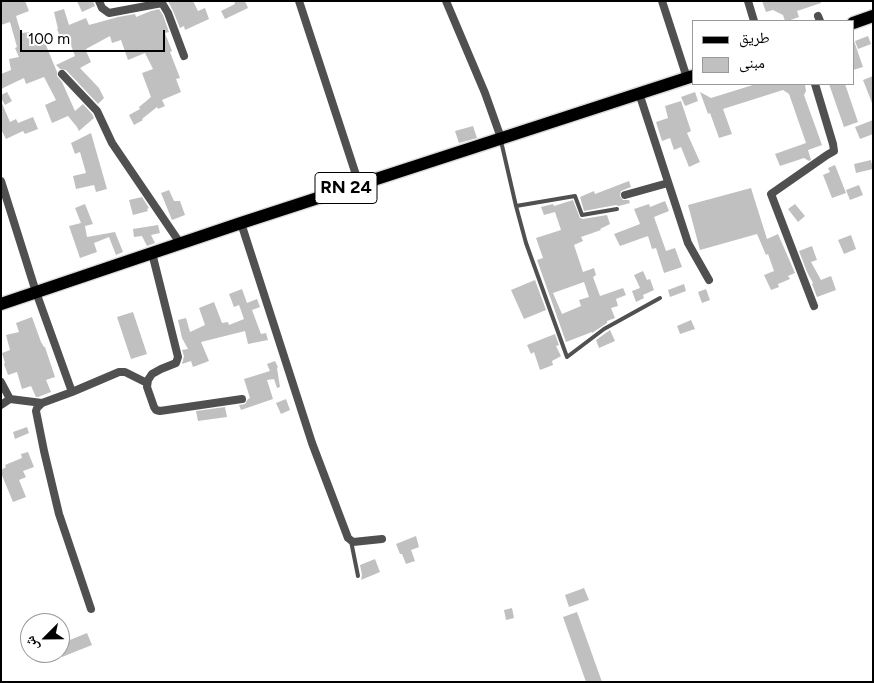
<!DOCTYPE html>
<meta charset="utf-8">
<style>
body{margin:0}
#map{position:relative;width:874px;height:683px;overflow:hidden;background:#fff;font-family:Figtree,"Noto Naskh Arabic",sans-serif}
canvas{display:block}
.frame{position:absolute;inset:0;border:2px solid #000;pointer-events:none}
.legend{position:absolute;left:692px;top:20px;width:162px;height:65px;box-sizing:border-box;background:#fff;border:1px solid #999;margin:0;padding:6px 9px;list-style:none;font-size:15px;color:#000}
.legend li{display:flex;align-items:center;gap:10px;height:25px}
.legend b{width:25px;border:1px solid #999}
.north{position:absolute;left:20px;top:613px;width:50px;height:50px;box-sizing:border-box;background:#fff;border:1px solid #999;border-radius:50%;rotate:247deg;font-size:14px;font-weight:700;line-height:20px;text-align:center;color:#000}
.north::after{content:'';display:block;margin:auto;width:18px;height:22px;background:#000;clip-path:polygon(50% 0,100% 100%,50% 72%,0 100%)}
.scale{position:absolute;left:20px;top:30px;width:145px;height:22px;box-sizing:border-box;border:2px solid #000;border-top:0;padding-left:6px;font-size:15px;line-height:18px;white-space:nowrap;color:#000;-webkit-text-stroke:4px #fff;paint-order:stroke}
</style>
<div id="map">
<canvas width="874" height="683"></canvas>
<div class="frame"></div>
<ul class="legend">
<li><b style="height:6px;background:#000"></b>طريق</li>
<li><b style="height:14px;background:#c0c0c0"></b>مبنى</li>
</ul>
<div class="north">ش</div>
<div class="scale">100 m</div>
</div>
<script>
const context = document.querySelector('canvas').getContext('2d');
context.lineJoin = 'round';
function fill(path, color) { context.fillStyle = color; context.fill(path, 'evenodd'); }
const shape = rows => new Path2D(rows.map(r => 'M' + r).join(''));
function stroke(path, color, width, dash) { context.strokeStyle = color; context.lineWidth = width; context.lineCap = dash ? 'butt' : 'round'; context.setLineDash(dash || []); context.stroke(path); }
function write(font, color, halo, rows, align = 'center') {
  context.font = font + ' Figtree,sans-serif'; context.lineWidth = 5; context.setLineDash([]); context.textBaseline = 'middle'; context.strokeStyle = halo; context.fillStyle = color; for (const [text, x, y, turn = 0] of rows) {
    context.save(); context.translate(x, y); context.rotate((+turn || 0) * Math.PI / 180); context.textAlign = isNaN(turn) ? turn : align; if (halo) context.strokeText(text, 0, 0); context.fillText(text, 0, 0); context.restore();
  }
}
fill(shape([
 [1,1,25,1,29,11,16,16,21,33,32,32,33,42,43,38,57,72,57,76,62,82,75,111,83,104,92,114,94,118,79,131,77,127,68,116,52,123,45,105,56,100,44,77,26,84,24,78,1,89,1,74,11,70,9,59,19,57,15,48,17,47,10,22,1,25],
 [77,1,93,1,95,6,82,12],
 [168,1,193,1,198,11,205,8,209,19,185,30,184,26,180,28,173,11],
 [234,1,245,1,248,8,225,19,221,11,235,4],
 [762,1,821,1,821,3,797,11,799,17,788,21,785,21,783,15,773,10,766,12],
 [64,9,69,25,86,18,89,25,118,17,135,14,136,17,151,11,159,9,163,15,169,32,165,33,172,51,170,52,180,78,176,79,181,92,162,100,165,106,158,109,157,107,142,119,143,120,134,125,129,115,140,109,139,107,151,97,142,73,153,69,145,53,128,60,121,40,112,43,110,36,86,49,87,51,86,51,91,62,80,68,99,88,104,98,98,104,66,70,60,69,56,65,75,56,69,40,62,42,57,29,58,29,54,12],
 [868,36,871,44,858,49,855,41],
 [853,41,854,41,863,67,853,70],
 [873,76,873,102,872,103,863,80],
 [756,84,805,84,806,91,804,95,822,145,808,150,811,160,809,161,804,158,780,166,775,154,806,143,789,94,783,90,723,109,732,134,719,138,710,113,708,114,700,92,711,98],
 [829,84,845,84,858,122,844,127],
 [7,92,12,101,5,105,1,98,1,95],
 [695,92,698,101,685,106,681,97],
 [1,101,10,122,16,119,18,123,33,117,38,129,25,134,23,131,6,139,1,129],
 [681,101,691,131,687,133,700,162,689,167,681,147,674,150,670,138,662,141,656,122,668,118,665,106],
 [873,120,873,134,860,139,855,127],
 [473,126,477,138,459,143,455,131],
 [91,133,107,189,96,192,94,185,76,189,73,176,86,173,80,152,75,154,71,143],
 [871,160,873,169,856,173,854,164],
 [835,165,846,193,832,198,823,175,830,172,828,168],
 [629,181,631,187,621,191,620,196,623,200,629,200,630,203,619,206,616,205,584,211,580,197,594,191,595,194],
 [859,185,863,195,850,200,846,190],
 [751,188,767,239,778,234,795,273,788,276,790,279,778,284,779,287,771,290,764,275,774,271,768,254,766,255,757,234,700,250,688,205],
 [169,190,174,201,180,201,185,215,172,220,161,193],
 [142,197,149,208,147,209,148,211,133,215,129,200],
 [573,200,580,218,583,219,607,215,610,224,600,229,601,230,581,237,583,241,574,245,583,272,594,268,596,275,593,277,600,296,623,288,626,295,616,299,618,306,611,308,615,318,607,321,607,323,592,333,592,332,566,342,537,260,543,258,536,238,561,230,555,212,544,215,541,207,553,204,554,206],
 [584,282,589,297,579,300,581,306,562,314,553,293],
 [665,201,669,211,654,217,666,251,675,248,682,267,664,273,656,248,652,249,648,236,620,246,614,234,640,224,634,209,649,204,650,207],
 [85,204,93,224,85,226,87,237,115,232,123,252,116,255,109,237,94,243,97,252,80,258,69,226,81,223,75,208],
 [795,204,805,216,798,222,788,209],
 [158,225,160,233,151,235,155,243,147,246,142,236,134,237,133,229],
 [851,235,856,249,844,254,838,240],
 [812,246,817,260,811,262,821,280,831,276,836,290,817,297,812,284,813,283,807,272,799,251],
 [643,271,647,280,650,279,654,290,643,295,644,298,636,302,632,291,640,288,634,275],
 [535,280,546,310,524,319,511,290],
 [684,284,686,291,670,297,668,290],
 [242,289,247,303,257,299,260,307,252,310,261,334,266,333,268,340,248,344,245,331,201,342,209,361,193,367,191,361,182,364,184,356,182,350,188,349,182,338,178,320,186,318,190,332,205,325,199,308,214,302,222,323,228,322,229,325,244,319,239,305,234,307,229,294],
 [706,289,710,300,702,303,698,292],
 [133,312,147,354,131,359,117,317],
 [32,317,41,342,44,347,45,347,55,377,46,380,51,392,38,397,36,397,31,386,22,389,17,372,8,375,4,364,5,363,2,353,10,350,6,335,19,332,16,323],
 [691,320,695,329,680,334,677,326],
 [610,330,615,341,599,348,596,340],
 [555,334,559,345,556,346,561,356,552,361,553,365,540,370,534,352,531,354,527,345],
 [275,361,278,367,277,368,280,387,277,388,274,379,267,380,273,399,241,410,239,405,245,404,248,399,250,398,244,379,270,371,267,364],
 [286,399,290,410,281,414,276,403],
 [225,407,227,417,198,421,196,411],
 [27,427,29,433,15,439,13,432],
 [28,452,34,467,23,471,26,477,19,480,26,497,13,502,1,473,1,470,6,467,5,465,22,458,21,454],
 [416,536,419,547,411,550,415,561,406,564,402,554,400,554,396,544],
 [375,559,380,572,361,580,362,575,360,565],
 [584,588,589,600,569,607,565,595],
 [512,608,514,618,506,620,504,610],
 [577,612,602,682,586,682,563,617],
 [87,633,92,645,62,657,60,652,60,644]
]), '#c0c0c0');
const primary = shape([
 [853,23,873,16],
 [1,304,241,223,693,76]
]);
stroke(primary, '#dbdbdb', 15);
stroke(shape([
 [501,141,516,206,526,243,567,357,604,329,660,298],
 [516,206,575,196,582,215,617,209],
 [351,541,358,576]
]), '#505050', 4);
stroke(shape([
 [99,1,102,8,109,13,162,3,168,13,184,56],
 [299,1,359,184],
 [446,1,485,93,501,138],
 [662,1,687,78],
 [748,1,754,21],
 [818,16,820,21],
 [62,74,97,111,112,143,180,243],
 [639,93,688,243,709,280],
 [1,181,36,292,72,392,42,403,37,408,36,411,44,451,59,514,91,609],
 [625,195,668,183],
 [241,223,312,443,348,538,353,542,382,539],
 [152,253,178,357,176,363,161,369,152,374,148,380,147,387,154,407,156,410,160,411,242,399],
 [814,306,771,194,827,155,834,151,833,144,815,84],
 [1,382,10,399,1,405],
 [72,392,119,372,125,372,147,383],
 [10,399,42,403]
]), '#505050', 8);
stroke(primary, '#000', 12);
for (const [x, y, w] of [
 [346,188,62]
]) { const box = new Path2D(); box.roundRect(x - w / 2, y - 15.5, w, 31, 4); context.fillStyle = '#fff'; context.fill(box); stroke(box, '#000', 1); }
write('bold 18px', '#000', null, [
 ["RN 24",346,188]
]);
</script>
